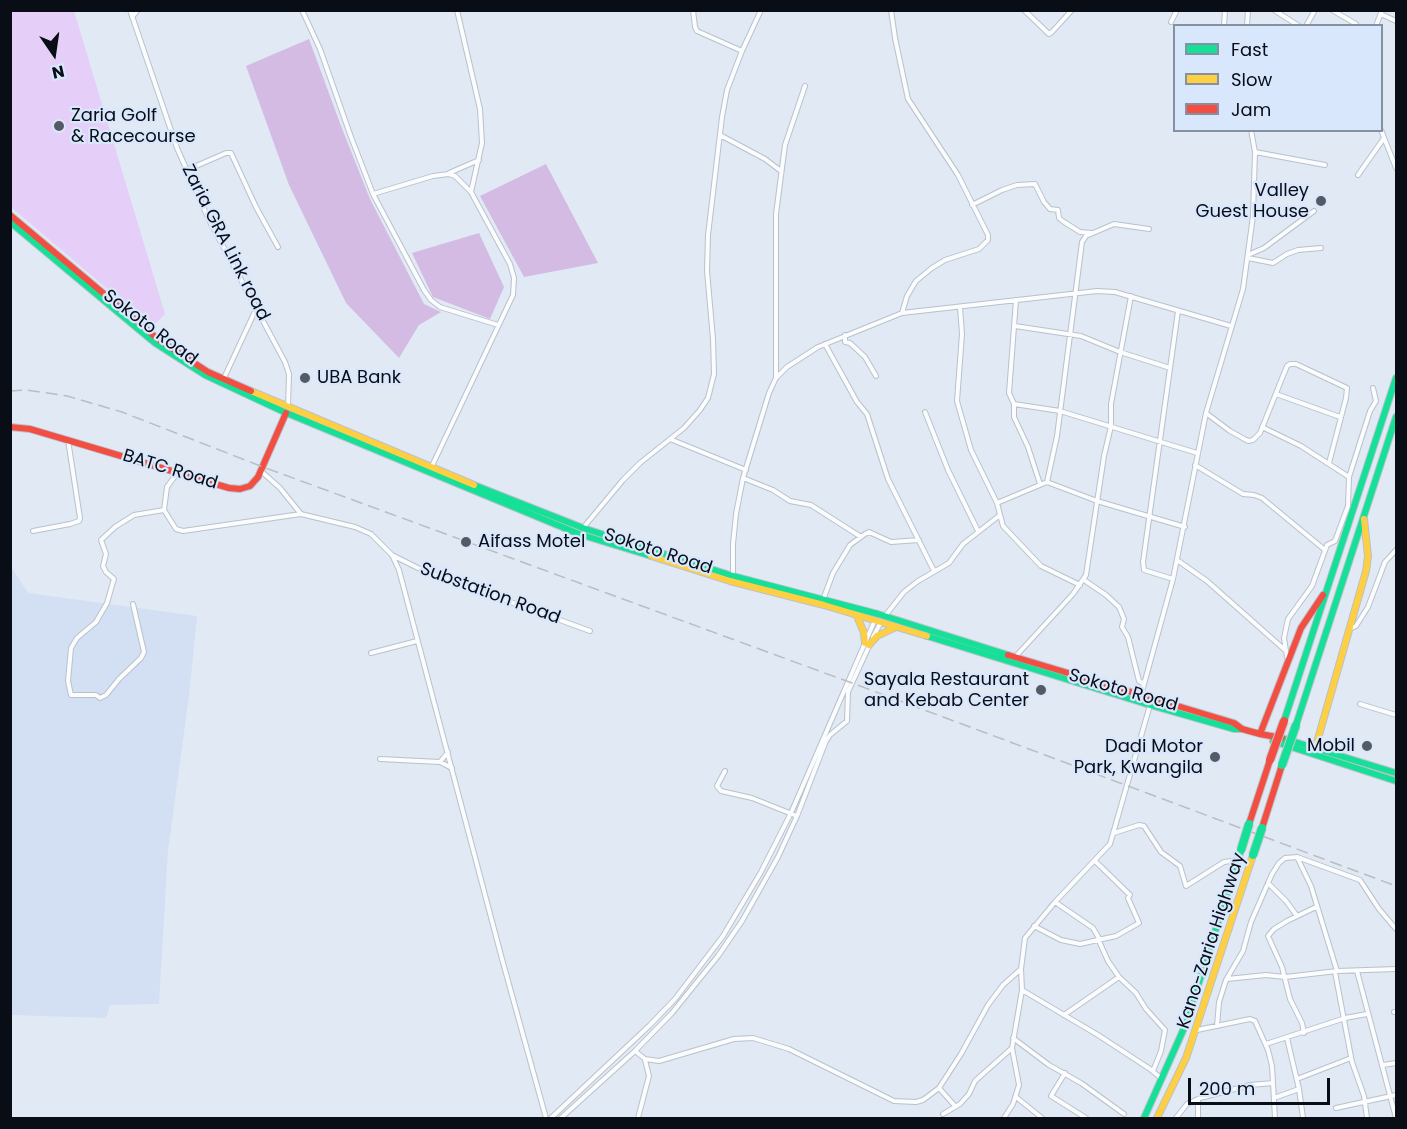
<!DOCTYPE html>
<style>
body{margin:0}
#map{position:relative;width:1407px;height:1129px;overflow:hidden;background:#e1e9f5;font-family:Poppins,sans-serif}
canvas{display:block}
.frame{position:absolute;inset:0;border:12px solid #080d16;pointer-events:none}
.legend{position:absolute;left:1173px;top:24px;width:210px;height:108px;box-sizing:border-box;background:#d9e7fd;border:2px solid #8590a1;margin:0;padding:8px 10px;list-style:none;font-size:18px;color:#080d16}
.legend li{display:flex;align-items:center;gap:12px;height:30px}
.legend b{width:30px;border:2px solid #8590a1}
.north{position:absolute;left:24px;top:24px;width:60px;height:60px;-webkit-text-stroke:4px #d9e7fd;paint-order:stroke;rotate:167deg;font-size:16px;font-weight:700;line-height:24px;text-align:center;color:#080d16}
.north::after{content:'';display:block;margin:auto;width:21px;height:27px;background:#080d16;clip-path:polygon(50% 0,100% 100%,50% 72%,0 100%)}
.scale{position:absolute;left:1188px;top:1078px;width:142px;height:27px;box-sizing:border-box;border:3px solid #080d16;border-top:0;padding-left:8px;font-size:18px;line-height:21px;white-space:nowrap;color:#080d16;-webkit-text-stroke:4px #d9e7fd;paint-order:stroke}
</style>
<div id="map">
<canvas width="1407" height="1129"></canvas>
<div class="frame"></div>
<ul class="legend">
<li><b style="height:8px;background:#16e098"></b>Fast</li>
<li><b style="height:8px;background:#ffcf43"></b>Slow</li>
<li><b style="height:8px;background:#f24e42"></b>Jam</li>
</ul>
<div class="north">N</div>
<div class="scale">200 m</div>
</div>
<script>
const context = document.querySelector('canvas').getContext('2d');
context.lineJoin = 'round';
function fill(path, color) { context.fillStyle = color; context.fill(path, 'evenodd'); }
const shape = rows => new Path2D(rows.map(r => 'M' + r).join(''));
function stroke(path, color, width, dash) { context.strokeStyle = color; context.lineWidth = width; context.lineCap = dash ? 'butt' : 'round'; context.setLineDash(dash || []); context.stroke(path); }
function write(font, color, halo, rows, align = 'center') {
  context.font = font + ' Poppins,sans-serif'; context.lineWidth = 4.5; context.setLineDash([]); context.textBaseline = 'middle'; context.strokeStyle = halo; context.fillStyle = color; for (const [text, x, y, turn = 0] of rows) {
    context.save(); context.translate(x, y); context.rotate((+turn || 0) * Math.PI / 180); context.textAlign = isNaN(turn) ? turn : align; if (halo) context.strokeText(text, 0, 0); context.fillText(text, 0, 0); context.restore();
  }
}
fill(shape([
 [10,565,28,593,197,616,189,696,168,851,159,1004,110,1005,106,1018,11,1015]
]), '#d3e0f3');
fill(shape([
 [11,10,74,11,165,314,152,327,11,207]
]), '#e5cef7');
fill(shape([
 [309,39,341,126,370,199,424,304,441,312,419,325,399,358,346,303,289,185,246,66],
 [546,164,598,263,524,277,480,196],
 [479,233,504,287,490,319,433,297,412,253]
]), '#d3bbe4');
const street = shape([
 [130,10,177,148,209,220,285,362,289,374,288,407],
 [302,10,320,49,351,137,373,194,424,290,431,300,440,307,498,325],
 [457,10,480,109,482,143,471,192],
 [693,10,695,27,697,31,742,51],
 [891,10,895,38,908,99,958,175,988,235,988,240,979,249,945,260,932,268,916,281,907,296,902,313],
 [1024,10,1049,34,1052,32,1072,10],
 [1274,10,1299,26],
 [1332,10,1356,24],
 [1381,14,1396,21],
 [132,17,138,10],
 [1171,22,1177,10],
 [1224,26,1225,10],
 [1247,26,1248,10],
 [1306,26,1315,10],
 [1376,26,1382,10],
 [1381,130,1396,168],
 [720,135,765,159,781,171],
 [1255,152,1325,165],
 [187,170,226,153,231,153,256,207,278,247],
 [449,173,479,160],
 [1358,175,1384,138],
 [373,194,433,176,449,174,455,176,471,192,510,264,514,278,513,295,431,468],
 [972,205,1002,190,1017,185,1035,184,1044,202,1050,209,1058,210,1059,218,1064,222,1080,232,1092,233],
 [1248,255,1264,248,1314,211],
 [1248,258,1273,263,1287,254,1298,250,1321,248],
 [1016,300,1009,393,1014,404,1014,417,1028,447,1040,484],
 [960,307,962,334,957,401,971,450,997,503,1003,526,1041,566,1080,585],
 [1015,326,1081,336,1120,352,1170,368],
 [845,335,845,342,850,343,865,357,876,376],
 [825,344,857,402,867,414,888,479,934,571],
 [776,377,776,214,785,145,805,86],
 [224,378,257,307],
 [1276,394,1340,417],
 [1014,404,1060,411,1197,453],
 [925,412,948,470,978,531],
 [1206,413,1230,431,1248,441,1253,440,1260,433,1287,366,1290,364,1296,364,1347,388,1346,398,1329,463],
 [1262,427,1301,446,1349,477],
 [670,439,746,470],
 [1195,465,1243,494,1254,495,1262,498,1325,550],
 [261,471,280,488,301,514],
 [178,472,167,487,164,510,176,529,183,531,301,514,355,527,371,534,392,555,399,570,502,959,546,1118],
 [743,478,773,490,790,501,811,505,861,537],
 [1047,482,1057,436,1082,242,1086,236,1114,224,1149,229],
 [997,503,1047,482,1097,501,1185,527],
 [583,528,623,480,640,463,684,428,700,410,708,398,714,374,713,339,707,271,708,235,722,117,727,90,742,51,761,10],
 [33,531,70,524,79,521,80,518,68,440],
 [392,555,420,569,590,631],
 [1177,560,1207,581,1285,650],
 [733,576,733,544,736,514,743,478,769,393,776,378,787,367,818,347,902,313,1097,291,1115,292,1231,326],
 [1173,579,1144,570,1143,562,1178,311],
 [1084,580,1106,595,1119,607,1124,619,1122,627,1128,637,1139,681,1144,684],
 [823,600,833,573,844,555,850,545,865,534,869,532,891,542,919,540],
 [133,604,144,652,141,658,119,679,106,695,100,698,96,695,71,695,68,681,71,648,77,638,96,622,107,603,113,582,114,579,106,572,103,566,106,554,101,540,115,527,134,515,164,510],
 [885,616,904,592,918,581,949,563,963,544,1000,515],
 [1349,629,1356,626,1368,607,1385,562,1396,550],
 [873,637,881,622],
 [371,653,417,641],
 [1016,656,1073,594,1086,575,1104,456,1111,426,1111,404,1131,296],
 [1287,657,1284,638,1288,619,1312,586,1327,545,1335,541,1348,506,1349,477,1370,411,1376,401,1373,388],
 [1141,695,1173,579,1206,413,1243,289,1253,216,1255,152,1251,130],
 [1360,704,1396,715],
 [380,759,440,762,452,768],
 [440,762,448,752],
 [725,771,717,786,721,791,752,798,797,816],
 [1114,833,1139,825,1144,826,1161,852,1180,866,1186,886,1224,862,1238,860],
 [1297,857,1311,886,1337,971],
 [1268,883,1286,901,1297,916],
 [1055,902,1093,928,1100,940],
 [1034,926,1061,940,1080,944,1116,936,1139,923,1128,898,1130,895,1095,861],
 [1099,941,1108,961,1119,977,1136,993,1146,1009,1165,1030,1161,1051,1153,1071],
 [1357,971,1396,1118],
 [1335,972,1352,1062,1364,1096,1367,1118],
 [1227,979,1266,975,1285,977,1337,971,1396,969],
 [1022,990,1098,1035,1150,1069,1162,1079],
 [1394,1012,1396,1012],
 [1064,1015,1119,977],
 [1217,1026,1219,1002,1226,980,1243,951,1251,922,1272,874,1279,863,1285,858,1297,857,1360,880,1379,909,1396,929],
 [1197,1030,1250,1019,1255,1021,1268,1050,1272,1066,1275,1118],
 [1304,1033,1302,1023,1290,999,1282,967,1268,936,1274,929,1287,921,1316,907],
 [1013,1038,1049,1065,1081,1083,1124,1114],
 [1287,1038,1299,1089,1303,1118],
 [1266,1044,1345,1018,1367,1014],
 [635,1051,645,1059,659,1061,734,1039,753,1038,789,1049,894,1101,916,1102,923,1100,939,1088,961,1054,988,1005,1003,985,1021,969],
 [1383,1065,1396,1063],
 [1065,1073,1051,1096,1086,1118],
 [1297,1079,1351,1058],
 [939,1088,955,1106],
 [1016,1097,1042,1118],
 [1274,1098,1299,1089],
 [1336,1108,1396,1095],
 [943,1114,960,1104,969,1094,975,1081,1012,1048],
 [551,1118,650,1025,675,999,723,936,761,872,791,813,875,620],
 [561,1118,635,1051,672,1013,718,956,742,921,778,857,797,816,826,741,830,735,847,721,848,692,870,644],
 [638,1118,649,1076,645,1060],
 [1004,1118,1013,1104,1019,1085,1012,1048,1022,990,1021,969,1025,938,1055,902,1110,844,1150,705],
 [1176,1118,1187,1104,1200,1098,1250,1085,1273,1083],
 [1198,1118,1198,1100]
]);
const fast = shape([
 [10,222,155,343,205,375,282,411,579,534,651,556],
 [474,485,583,528,733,576,878,614,1008,655],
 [927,636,1150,705,1234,729,1242,729],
 [1284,721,1396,378],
 [1296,725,1396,417],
 [1282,738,1396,773],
 [1273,741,1396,781],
 [1144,1118,1185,1026,1241,850]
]);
const slow = shape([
 [251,391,474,485],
 [651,556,730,581,824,605,927,636],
 [857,616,864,633,865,643],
 [869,645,877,636,894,628],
 [1315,749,1366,571,1368,556,1364,519],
 [1157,1118,1186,1058,1253,855]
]);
const jam = shape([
 [10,215,159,340,208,372,251,391],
 [10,427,30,429,229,488,240,489,250,486,258,477,286,413],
 [1008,655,1234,723,1242,729,1260,734],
 [1282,738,1260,734,1301,628,1323,595],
 [1249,824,1270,760],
 [1262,828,1282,765]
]);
stroke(street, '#bac1cb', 6);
stroke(fast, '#bac1cb', 8);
stroke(slow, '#bac1cb', 8);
stroke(jam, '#bac1cb', 8);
stroke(street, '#fafcfe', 4);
stroke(fast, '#16e098', 6);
stroke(slow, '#ffcf43', 6);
stroke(jam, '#f24e42', 6);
stroke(shape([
 [10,391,27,390,67,396,122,412,263,467,852,683,1396,886]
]), '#bbbdbf', 1.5, [12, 6]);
const fastBridge = shape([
 [1282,765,1296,725],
 [1241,850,1249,824],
 [1253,855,1262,828]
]);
const jamBridge = shape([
 [1270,760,1284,721]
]);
stroke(fastBridge, '#c3c7cc', 10, []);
stroke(jamBridge, '#c3c7cc', 10, []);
stroke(fastBridge, '#16e098', 8);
stroke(jamBridge, '#f24e42', 8);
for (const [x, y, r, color] of [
 [59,126,6,"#545a64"],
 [1321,201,6,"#545a64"],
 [305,378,6,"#545a64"],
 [466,542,6,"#545a64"],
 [1041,690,6,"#545a64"],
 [1367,746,6,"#545a64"],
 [1215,757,6,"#545a64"]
]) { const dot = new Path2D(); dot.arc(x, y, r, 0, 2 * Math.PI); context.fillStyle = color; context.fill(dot); stroke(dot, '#d9e7fd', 2); }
write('18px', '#080d16', '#d9e7fd', [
 ["Zaria Golf",71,116,"left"],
 ["& Racecourse",71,137,"left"],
 ["Valley",1309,191],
 ["Guest House",1309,212],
 ["UBA Bank",317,378,"left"],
 ["Aifass Motel",478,542,"left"],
 ["Sayala Restaurant",1029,680],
 ["and Kebab Center",1029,701],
 ["Mobil",1355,746],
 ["Dadi Motor",1203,747],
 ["Park, Kwangila",1203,768]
], 'right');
write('18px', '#080d16', '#d9e7fd', [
 ["Zaria GRA Link road",225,243,63],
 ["Sokoto Road",150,328,37],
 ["BATC Road",170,470,17],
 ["Sokoto Road",658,552,18],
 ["Substation Road",490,594,20],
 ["Sokoto Road",1123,691,16],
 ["Kano-Zaria Highway",1212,941,-72]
]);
</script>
